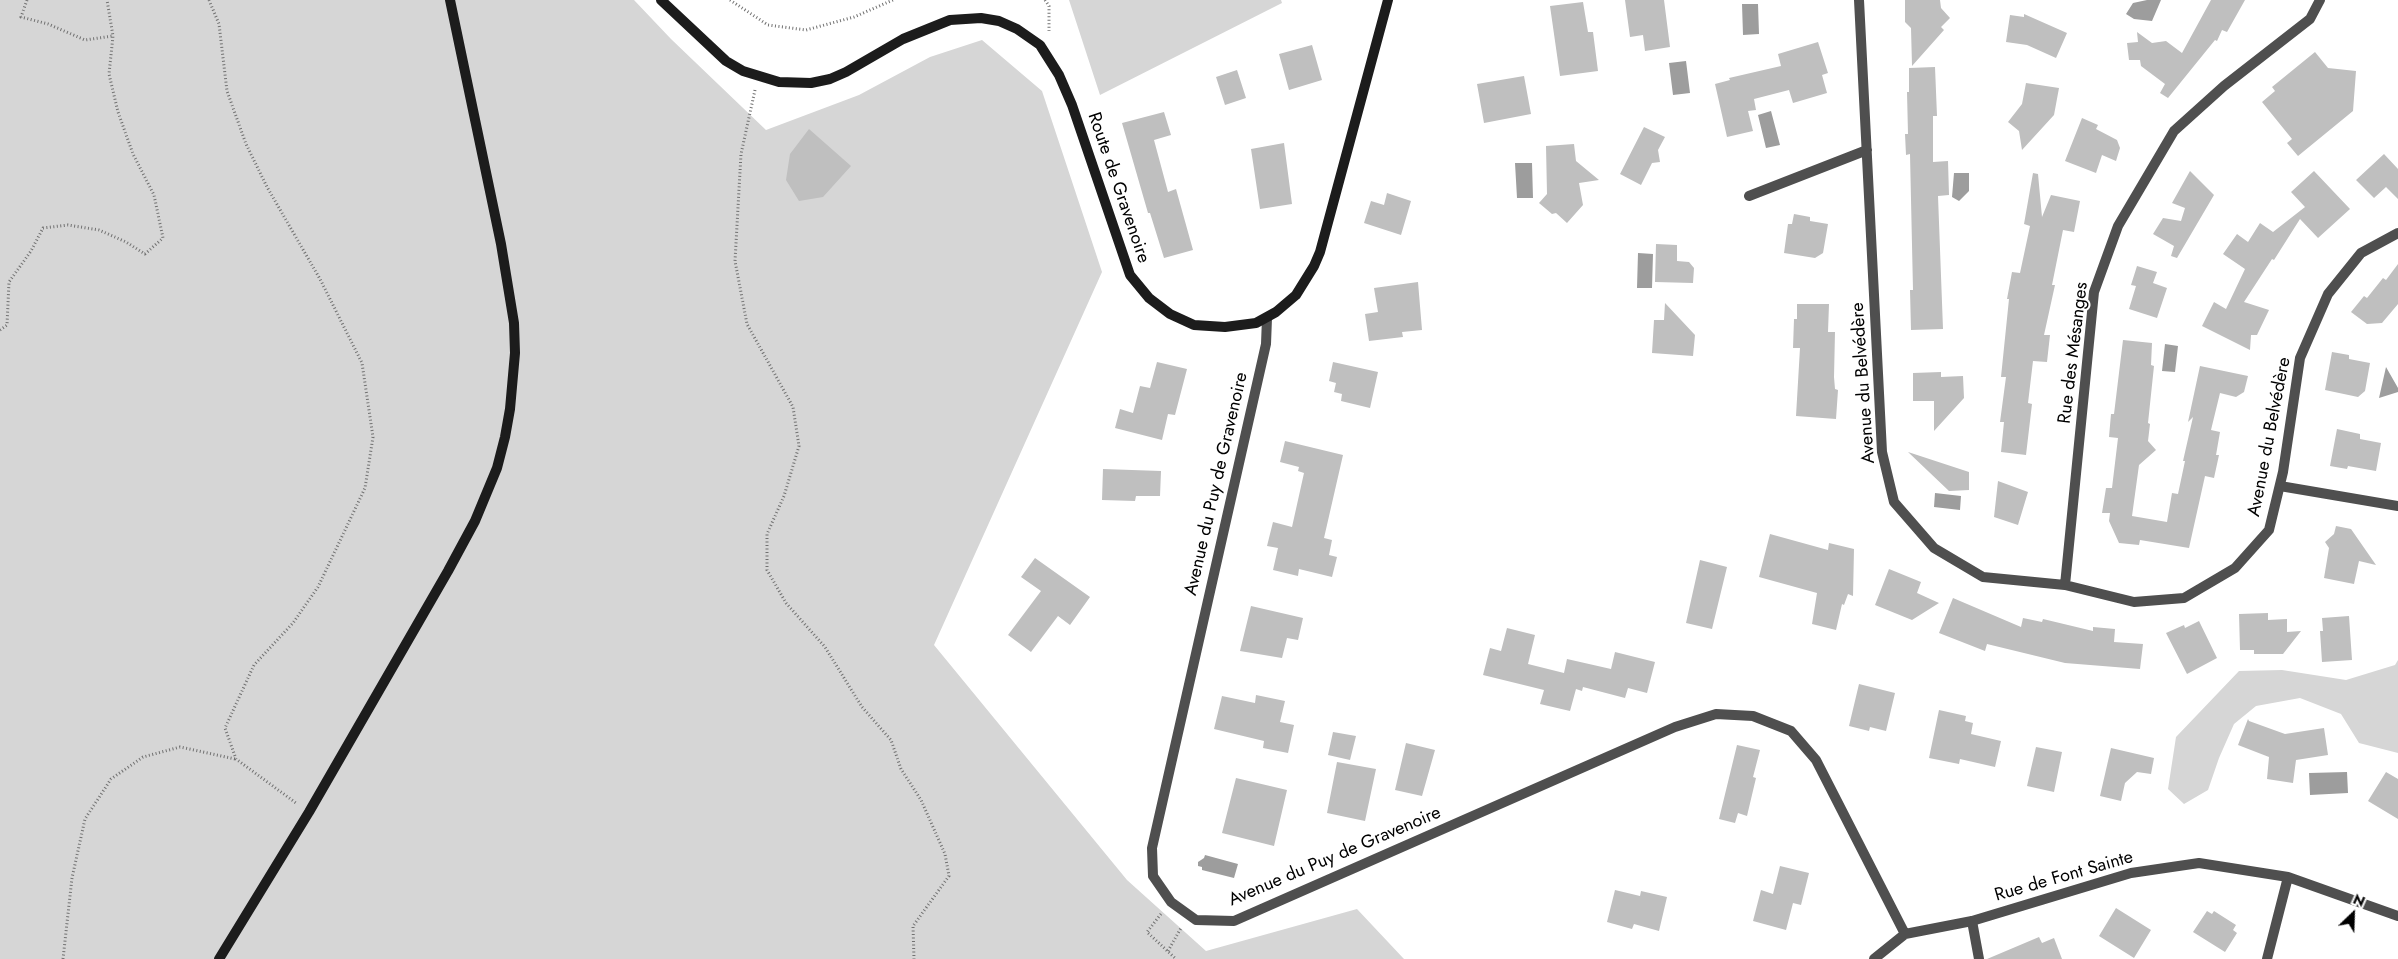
<!DOCTYPE html>
<meta charset="utf-8">
<style>
body{margin:0}
#map{position:relative;width:2398px;height:959px;overflow:hidden;background:#fff;font-family:Jost,sans-serif}
canvas{display:block}
.north{position:absolute;left:2328px;top:889px;width:50px;height:50px;-webkit-text-stroke:4px #fff;paint-order:stroke;rotate:24deg;font-size:14px;font-weight:700;line-height:20px;text-align:center;color:#000}
.north::after{content:'';display:block;margin:auto;width:18px;height:22px;background:#000;clip-path:polygon(50% 0,100% 100%,50% 72%,0 100%)}
</style>
<div id="map">
<canvas width="2398" height="959"></canvas>
<div class="north">N</div>
</div>
<script>
const context = document.querySelector('canvas').getContext('2d');
context.lineJoin = 'round';
function fill(path, color) { context.fillStyle = color; context.fill(path, 'evenodd'); }
const shape = rows => new Path2D(rows.map(r => 'M' + r).join(''));
function stroke(path, color, width, dash) { context.strokeStyle = color; context.lineWidth = width; context.lineCap = dash ? 'butt' : 'round'; context.setLineDash(dash || []); context.stroke(path); }
function write(font, color, halo, rows, align = 'center') {
  context.font = font + ' Jost,sans-serif'; context.lineWidth = 4; context.setLineDash([]); context.textBaseline = 'middle'; context.strokeStyle = halo; context.fillStyle = color; for (const [text, x, y, turn = 0] of rows) {
    context.save(); context.translate(x, y); context.rotate((+turn || 0) * Math.PI / 180); context.textAlign = isNaN(turn) ? turn : align; if (halo) context.strokeText(text, 0, 0); context.fillText(text, 0, 0); context.restore();
  }
}
fill(shape([
 [0,0,634,0,671,39,766,130,859,95,930,57,982,40,1042,91,1102,272,934,645,1127,880,1206,951,1357,909,1404,959,0,959],
 [1069,0,1281,0,1282,3,1100,95],
 [2398,660,2398,753,2359,743,2341,714,2300,698,2256,706,2234,724,2219,758,2208,790,2184,804,2168,789,2176,737,2239,671,2282,670,2346,680,2395,665]
]), '#d6d6d6');
fill(shape([
 [2147,0,2161,0,2152,21,2134,19,2126,14,2133,3],
 [1742,4,1758,4,1759,34,1743,35],
 [1686,61,1690,93,1673,95,1669,63],
 [1771,111,1780,145,1766,148,1758,115],
 [1515,163,1532,163,1533,198,1517,198],
 [1954,173,1969,173,1969,191,1959,201,1952,197],
 [1638,253,1653,254,1652,288,1637,288],
 [2165,344,2178,346,2175,372,2162,371],
 [2386,367,2398,388,2398,392,2379,398],
 [1935,493,1961,496,1960,510,1934,507],
 [2347,772,2348,793,2310,795,2309,773],
 [1205,855,1238,864,1234,878,1202,870,1202,867,1198,866,1198,862,1204,858]
]), '#9d9d9d');
fill(shape([
 [1625,0,1664,0,1670,47,1645,51,1643,35,1630,37],
 [1905,0,1940,0,1941,8,1950,18,1941,27,1944,30,1912,66,1911,28,1905,22],
 [2211,0,2245,0,2227,32,2222,30,2217,41,2215,40,2168,98,2160,93,2165,84,2141,66,2140,60,2129,60,2127,43,2138,42,2137,32,2152,43,2166,41,2182,53],
 [1583,2,1588,32,1593,32,1598,71,1560,76,1550,6],
 [2024,14,2067,33,2056,58,2027,45,2006,42,2010,15,2024,17],
 [1818,42,1828,73,1822,75,1827,93,1793,103,1789,90,1754,99,1756,110,1748,111,1753,131,1727,137,1715,84,1730,80,1729,78,1781,66,1778,54],
 [1312,45,1322,80,1289,90,1279,54],
 [2315,52,2328,68,2356,71,2353,111,2298,156,2287,143,2292,139,2262,102,2275,91,2272,87],
 [1935,67,1937,116,1933,116,1933,162,1948,161,1949,195,1938,196,1943,329,1911,330,1910,290,1913,290,1910,154,1906,155,1905,134,1908,134,1907,92,1909,92,1909,68],
 [1237,70,1246,98,1225,105,1216,77],
 [1524,76,1531,114,1484,123,1477,84],
 [2026,83,2059,88,2054,115,2022,150,2019,131,2008,122,2022,104],
 [1164,112,1171,135,1154,140,1168,192,1176,189,1193,250,1164,258,1150,213,1148,213,1122,123],
 [2082,118,2098,125,2096,129,2117,140,2120,148,2116,161,2102,155,2096,173,2065,161],
 [1644,127,1665,137,1658,150,1660,162,1652,163,1641,185,1620,174],
 [809,129,851,166,823,197,799,201,786,180,790,154],
 [1284,143,1292,204,1260,209,1251,149],
 [1574,144,1576,161,1599,180,1579,183,1583,205,1567,223,1556,213,1552,214,1539,203,1547,194,1546,146],
 [2384,154,2398,169,2398,199,2386,187,2374,198,2356,180],
 [2190,171,2214,195,2177,258,2171,256,2174,246,2153,234,2163,218,2181,221,2185,208,2172,203],
 [2314,171,2350,209,2318,238,2300,219,2274,260,2272,259,2244,302,2269,310,2257,335,2251,335,2250,350,2202,326,2214,302,2226,309,2245,269,2223,254,2237,234,2248,242,2260,223,2273,232,2305,207,2291,192],
 [2033,173,2038,174,2042,217,2051,195,2080,201,2074,232,2063,230,2052,285,2055,285,2044,335,2050,335,2047,362,2033,361,2028,403,2032,404,2026,455,2001,452,2004,422,2000,422,2006,377,2001,377,2009,299,2007,299,2012,272,2020,273,2030,226,2024,224],
 [1387,193,1411,201,1401,235,1364,223,1371,201,1384,205],
 [1794,214,1810,217,1810,221,1828,224,1823,253,1815,258,1784,253,1788,224,1792,224],
 [1656,244,1677,245,1677,261,1689,262,1694,268,1693,283,1655,282],
 [2398,264,2398,304,2382,323,2367,324,2351,312,2364,296,2367,298,2383,278,2386,280],
 [2137,266,2157,272,2153,283,2167,288,2157,318,2129,309,2136,286,2131,285],
 [1418,282,1422,330,1402,332,1403,337,1369,341,1365,314,1378,312,1374,288],
 [1665,303,1695,335,1693,356,1652,353,1654,320,1664,320],
 [1797,304,1829,304,1828,332,1835,332,1834,377,1835,389,1838,390,1836,419,1796,416,1800,348,1793,348,1794,319,1797,319],
 [2123,340,2152,343,2151,365,2154,366,2148,423,2150,424,2148,441,2156,450,2139,465,2132,516,2167,522,2172,493,2178,494,2185,461,2183,461,2193,417,2188,422,2200,366,2248,376,2244,392,2236,397,2220,393,2211,430,2220,432,2216,455,2219,455,2214,478,2205,476,2189,548,2140,540,2139,545,2119,543,2109,521,2110,513,2102,513,2106,488,2112,488,2118,438,2109,437,2111,414,2114,414],
 [2332,352,2349,355,2349,359,2370,363,2365,391,2358,397,2325,390],
 [1157,362,1187,369,1175,415,1168,414,1162,440,1115,428,1120,409,1133,413,1140,386,1150,388],
 [1333,362,1378,372,1370,408,1341,401,1342,394,1334,392,1336,383,1329,381],
 [1941,372,1941,377,1963,376,1964,398,1934,431,1934,401,1913,401,1913,373],
 [2337,429,2360,434,2360,439,2381,443,2376,471,2348,466,2347,469,2330,466],
 [1285,441,1343,455,1324,538,1332,540,1329,555,1337,557,1332,577,1299,569,1298,576,1273,570,1278,548,1267,546,1273,522,1292,527,1304,473,1298,471,1299,467,1280,462],
 [1908,452,1969,472,1969,490,1949,491],
 [1103,469,1161,471,1160,496,1136,496,1135,501,1102,500],
 [1998,481,2028,492,2018,525,1994,517],
 [2336,526,2351,529,2376,565,2359,561,2354,584,2324,578,2329,548,2325,542,2334,534],
 [1770,534,1828,550,1829,543,1854,549,1853,596,1848,594,1844,605,1842,604,1836,630,1812,624,1817,593,1759,577],
 [1035,558,1090,597,1070,625,1058,616,1031,652,1008,635,1041,591,1021,577],
 [1700,560,1727,567,1712,629,1686,623],
 [1889,569,1921,582,1917,593,1939,603,1912,620,1875,605],
 [1953,598,2021,627,2023,618,2042,622,2043,619,2093,631,2093,627,2115,629,2114,642,2143,644,2140,669,2065,663,1987,644,1985,651,1939,633],
 [1251,606,1303,618,1298,640,1287,638,1282,658,1240,651],
 [2268,613,2268,620,2287,619,2287,632,2301,631,2283,654,2254,654,2254,650,2240,650,2239,614],
 [2349,616,2352,660,2322,662,2320,631,2323,631,2322,618],
 [2199,621,2217,658,2187,674,2166,633,2184,625,2185,628],
 [1507,628,1535,635,1528,664,1564,673,1567,659,1611,669,1615,652,1655,662,1647,693,1628,688,1625,698,1583,687,1582,691,1576,689,1570,711,1540,704,1544,690,1483,675,1490,648,1501,651],
 [1859,684,1895,693,1886,731,1870,727,1869,731,1849,726],
 [1256,695,1285,701,1280,722,1294,725,1288,753,1263,748,1264,741,1214,729,1222,696,1255,703],
 [1939,710,1966,716,1965,721,1973,723,1971,734,2001,741,1995,767,1960,759,1959,764,1929,758],
 [2248,719,2249,721,2285,734,2324,728,2328,755,2296,760,2293,783,2267,779,2269,757,2238,745],
 [1333,732,1356,736,1350,760,1328,755],
 [1406,743,1435,750,1422,796,1395,790],
 [1737,745,1760,750,1753,777,1756,778,1747,816,1738,813,1735,823,1719,819],
 [2036,747,2062,752,2054,792,2027,786],
 [2111,748,2154,758,2151,774,2137,772,2125,783,2121,801,2100,796],
 [1337,762,1376,769,1365,821,1327,813],
 [2386,772,2398,779,2398,819,2368,801],
 [1236,778,1287,790,1274,846,1222,833],
 [1780,866,1809,873,1801,905,1793,903,1786,930,1753,921,1761,890,1773,894],
 [1615,890,1640,896,1641,891,1667,897,1659,931,1634,924,1632,929,1607,922],
 [2116,908,2151,930,2134,958,2099,936],
 [2207,911,2212,914,2214,911,2236,925,2233,930,2237,933,2225,952,2193,932],
 [2039,937,2042,943,2054,938,2062,959,1987,959]
]), '#bfbfbf');
stroke(shape([
 [27,0,21,17,48,24,85,40,113,36],
 [209,0,219,24,227,91,246,144,267,187,320,279,362,363,373,437,365,488,318,587,293,623,254,665,225,728,236,759,296,803],
 [730,0,768,25,806,30,854,17,893,0],
 [1045,0,1049,6,1049,31],
 [755,90,741,154,735,261,747,324,793,407,799,446,784,496,767,534,767,570,786,603,825,647,862,707,891,740,901,769,921,800,945,854,949,876,913,926,914,959],
 [0,330,7,325,9,282,31,251,43,228,68,225,99,230,126,242,145,254,163,238,154,195,133,154,118,112,109,74,113,36,107,0],
 [1161,914,1147,932,1176,959],
 [1168,951,1181,928],
 [63,959,72,878,85,819,111,779,143,757,180,747,235,759]
]), '#717171', 3, [1, 2.5]);
stroke(shape([
 [1859,0,1882,452,1894,502,1934,548,1983,577,2065,585,2134,602,2184,598,2235,568,2269,530,2283,472,2300,358,2328,294,2361,253,2398,233],
 [1749,196,1867,150],
 [1267,318,1266,344,1152,848,1153,876,1171,902,1196,920,1234,921,1675,727,1716,714,1753,716,1791,731,1816,760,1905,934],
 [2280,486,2398,506],
 [2065,585,2094,292,2118,226,2174,131,2224,86,2310,19,2320,0],
 [1972,921,1979,959],
 [1874,959,1905,934,1972,921,2131,873,2199,863,2288,877,2398,916],
 [2267,959,2288,877]
]), '#4f4f4f', 10);
stroke(shape([
 [661,0,726,61,743,71,779,82,811,83,830,79,846,72,903,39,950,20,981,18,999,21,1017,29,1040,45,1059,75,1072,105,1130,275,1149,298,1170,314,1194,325,1225,327,1256,323,1276,312,1296,295,1314,266,1320,252,1388,0],
 [219,959,309,812,448,571,475,521,497,468,505,437,510,409,515,353,514,323,501,244,450,0]
]), '#1c1c1c', 10);
write('18px', '#000', '#fff', [
 ["Route de Gravenoire",1118,188,71],
 ["Rue des Mésanges",2074,353,-83],
 ["Avenue du Belvédère",1864,383,-94],
 ["Avenue du Belvédère",2270,437,-79],
 ["Avenue du Puy de Gravenoire",1217,484,-77],
 ["Avenue du Puy de Gravenoire",1335,857,-23],
 ["Rue de Font Sainte",2064,877,-16]
]);
</script>
